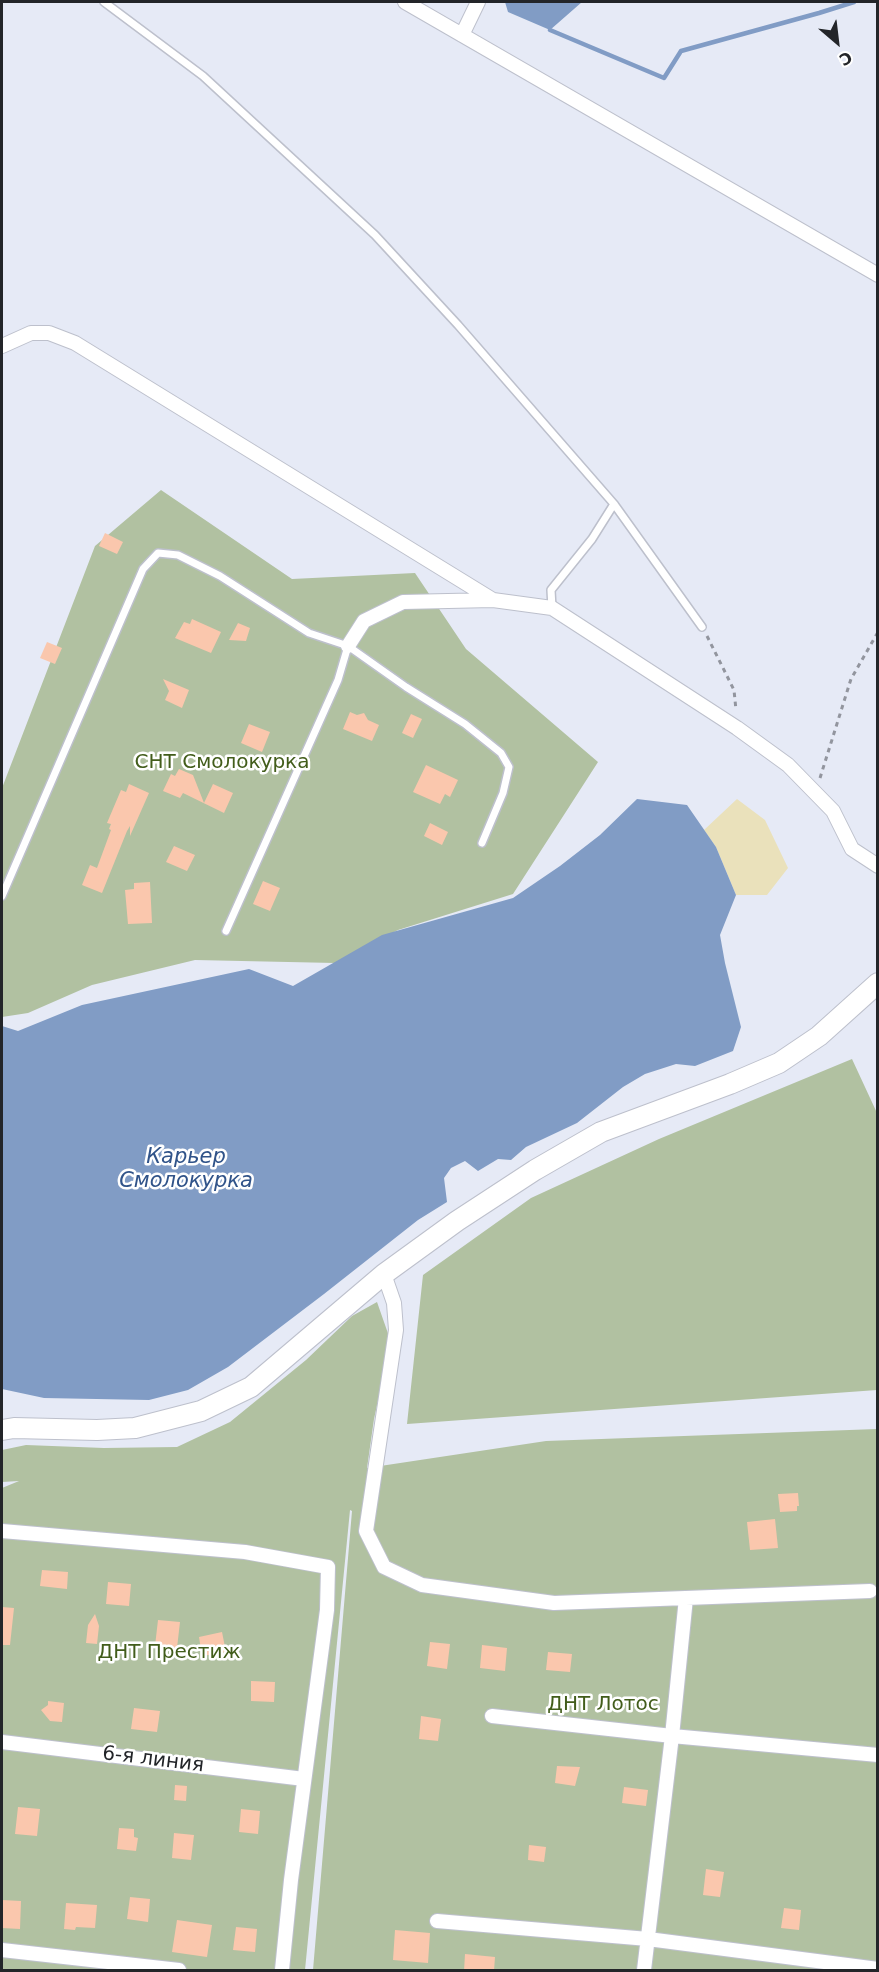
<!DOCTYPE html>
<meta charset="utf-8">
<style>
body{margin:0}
#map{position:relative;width:879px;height:1972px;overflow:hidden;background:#e6eaf6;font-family:"DejaVu Sans",sans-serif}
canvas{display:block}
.frame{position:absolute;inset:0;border:3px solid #232529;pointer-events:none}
.north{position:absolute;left:807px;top:12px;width:60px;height:60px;-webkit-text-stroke:4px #fff;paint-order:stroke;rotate:152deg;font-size:16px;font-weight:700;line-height:24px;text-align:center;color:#232529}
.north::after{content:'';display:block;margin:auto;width:21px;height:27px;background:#232529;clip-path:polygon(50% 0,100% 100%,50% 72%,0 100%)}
</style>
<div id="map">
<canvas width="879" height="1972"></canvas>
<div class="frame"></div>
<div class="north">С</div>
</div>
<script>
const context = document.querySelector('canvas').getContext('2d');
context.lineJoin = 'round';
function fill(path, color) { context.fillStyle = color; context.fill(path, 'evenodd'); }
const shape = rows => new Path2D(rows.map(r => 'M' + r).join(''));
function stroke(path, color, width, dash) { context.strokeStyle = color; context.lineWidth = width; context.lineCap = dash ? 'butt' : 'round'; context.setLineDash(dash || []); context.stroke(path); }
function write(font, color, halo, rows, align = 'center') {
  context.font = font + ' "DejaVu Sans",sans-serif'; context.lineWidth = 5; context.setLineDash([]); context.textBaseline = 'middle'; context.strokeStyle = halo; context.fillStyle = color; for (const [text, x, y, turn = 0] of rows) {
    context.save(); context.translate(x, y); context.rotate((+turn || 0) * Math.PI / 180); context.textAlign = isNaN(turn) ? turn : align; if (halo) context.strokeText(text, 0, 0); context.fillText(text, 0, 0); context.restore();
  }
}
fill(shape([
 [161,490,292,579,415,573,466,649,598,762,513,894,398,930,335,963,195,960,92,985,28,1013,2,1017,2,788,95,546],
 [852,1059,877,1113,877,1390,407,1424,423,1275,531,1198,659,1139],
 [377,1302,391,1342,374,1419,367,1468,546,1441,877,1429,877,1970,313,1970,352,1511,350,1510,305,1970,2,1970,2,1488,19,1481,2,1482,2,1450,26,1445,104,1448,177,1447,230,1422,306,1360,352,1316]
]), '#b1c1a1');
fill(shape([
 [737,799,765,820,788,868,767,895,736,895,716,847,704,830]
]), '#eae1bb');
fill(shape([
 [505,2,582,2,550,30,508,12],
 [637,799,687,805,716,847,736,895,720,935,725,963,741,1027,733,1051,695,1066,676,1064,645,1074,623,1087,577,1123,526,1147,511,1160,498,1159,478,1171,465,1161,451,1168,444,1178,447,1202,418,1220,324,1294,228,1367,188,1390,149,1400,44,1398,2,1389,2,1026,18,1031,82,1005,249,969,293,986,382,935,513,898,560,866,600,835]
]), '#819cc5');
stroke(shape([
 [550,30,664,78,681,51,819,13,854,2]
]), '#819cc5', 4.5);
fill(shape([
 [105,533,123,542,117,554,99,546],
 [192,619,221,632,211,653,175,638,184,622,190,624],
 [238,623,250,628,246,641,229,640],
 [47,642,62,648,55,664,40,658],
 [163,679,189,690,182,708,165,700,169,691],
 [350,712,357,715,364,713,368,720,379,725,372,741,343,729],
 [411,714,422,719,413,738,402,733],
 [249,724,270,732,262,752,241,743],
 [426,765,458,780,450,797,445,794,440,804,413,792],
 [179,769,193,775,204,803,213,784,233,793,224,813,183,793,180,798,163,791,171,774,175,776],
 [129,784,149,793,130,836,130,826,127,831,102,893,82,885,90,865,97,868,111,830,109,829,111,824,107,823,121,790,126,792],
 [430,823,448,832,442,845,424,836],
 [174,846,195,855,187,871,166,862],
 [263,881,280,888,270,911,253,904],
 [150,882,152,923,128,924,125,890,134,889,134,883],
 [798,1493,799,1506,797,1506,797,1511,780,1512,778,1494],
 [775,1519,778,1548,750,1550,747,1522],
 [42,1570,68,1572,67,1589,40,1586],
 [108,1582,131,1584,129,1606,106,1604],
 [2,1607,14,1608,10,1645,2,1645],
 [95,1614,99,1626,97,1644,86,1643,88,1625],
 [158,1620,180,1622,177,1648,155,1646],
 [222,1632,226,1652,202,1656,199,1637],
 [430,1642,450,1644,447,1669,427,1666],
 [482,1645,507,1648,505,1671,480,1668],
 [548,1652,572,1654,570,1672,546,1670],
 [251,1681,275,1682,274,1702,251,1701],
 [48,1701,64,1703,62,1722,50,1721,41,1710,48,1705],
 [134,1708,160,1711,157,1732,131,1729],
 [421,1716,441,1719,438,1741,419,1739],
 [557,1766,580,1767,575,1786,555,1783],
 [175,1785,187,1786,186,1801,174,1800],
 [624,1787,648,1790,646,1806,622,1803],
 [18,1807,40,1809,37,1836,15,1834],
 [241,1809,260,1811,258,1834,239,1832],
 [119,1828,134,1829,134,1837,138,1838,136,1851,117,1849],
 [174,1833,194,1835,191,1860,172,1858],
 [529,1845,546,1847,544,1862,528,1860],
 [706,1869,724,1872,720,1897,703,1895],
 [130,1897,150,1899,148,1922,127,1919],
 [2,1900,21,1901,20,1929,2,1928],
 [66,1903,97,1905,95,1928,76,1927,75,1930,64,1929],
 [784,1908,801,1910,799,1930,781,1928],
 [177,1920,212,1925,207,1957,172,1952],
 [236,1927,257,1929,255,1952,233,1950],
 [395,1930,430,1933,428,1963,393,1960],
 [465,1954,495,1957,494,1971,464,1971]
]), '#fac7ad');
const lane = shape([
 [104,2,203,76,375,235,458,325,614,504,702,627],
 [552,608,551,590,592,539,614,504],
 [2,896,143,569,158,553,178,555,220,576,309,633,348,646,406,687,465,724,501,753,509,767,503,793,482,843],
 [226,931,338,680,348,646]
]);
const street = shape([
 [405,2,878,275],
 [462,35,478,2],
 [2,346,31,333,49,333,75,343,493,600],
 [348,646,364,621,403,602,493,600,552,608,737,728,788,765,833,811,852,849,878,866],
 [384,1274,394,1303,396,1330,366,1531,384,1567,422,1585,554,1603,870,1591],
 [2,1531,245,1552,328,1567,327,1610,291,1880,282,1970],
 [492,1716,672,1736,878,1755],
 [2,1742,304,1779],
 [437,1921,648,1939,878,1969],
 [2,1950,179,1970],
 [644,1970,672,1736,686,1598]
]);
const secondary = shape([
 [2,1430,14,1428,97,1430,135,1428,201,1411,251,1387,384,1274,457,1221,535,1170,601,1132,730,1084,779,1063,819,1036,878,983]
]);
stroke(lane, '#bdc0cc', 10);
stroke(street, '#bdc0cc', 16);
stroke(secondary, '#bdc0cc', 22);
stroke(shape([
 [707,636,734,690,736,710],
 [820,778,851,679,878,632]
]), '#92959e', 3, [4.5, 4.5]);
stroke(lane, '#fff', 7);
stroke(street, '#fff', 14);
stroke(secondary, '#fff', 20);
write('20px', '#425d1b', '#fff', [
 ["СНТ Смолокурка",222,763],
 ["ДНТ Престиж",169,1653],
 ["ДНТ Лотос",603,1705]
]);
write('20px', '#232529', '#fff', [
 ["6-я линия",153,1760,7]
]);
write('italic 21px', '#305389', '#fff', [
 ["Карьер",186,1158],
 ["Смолокурка",186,1182]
]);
</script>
